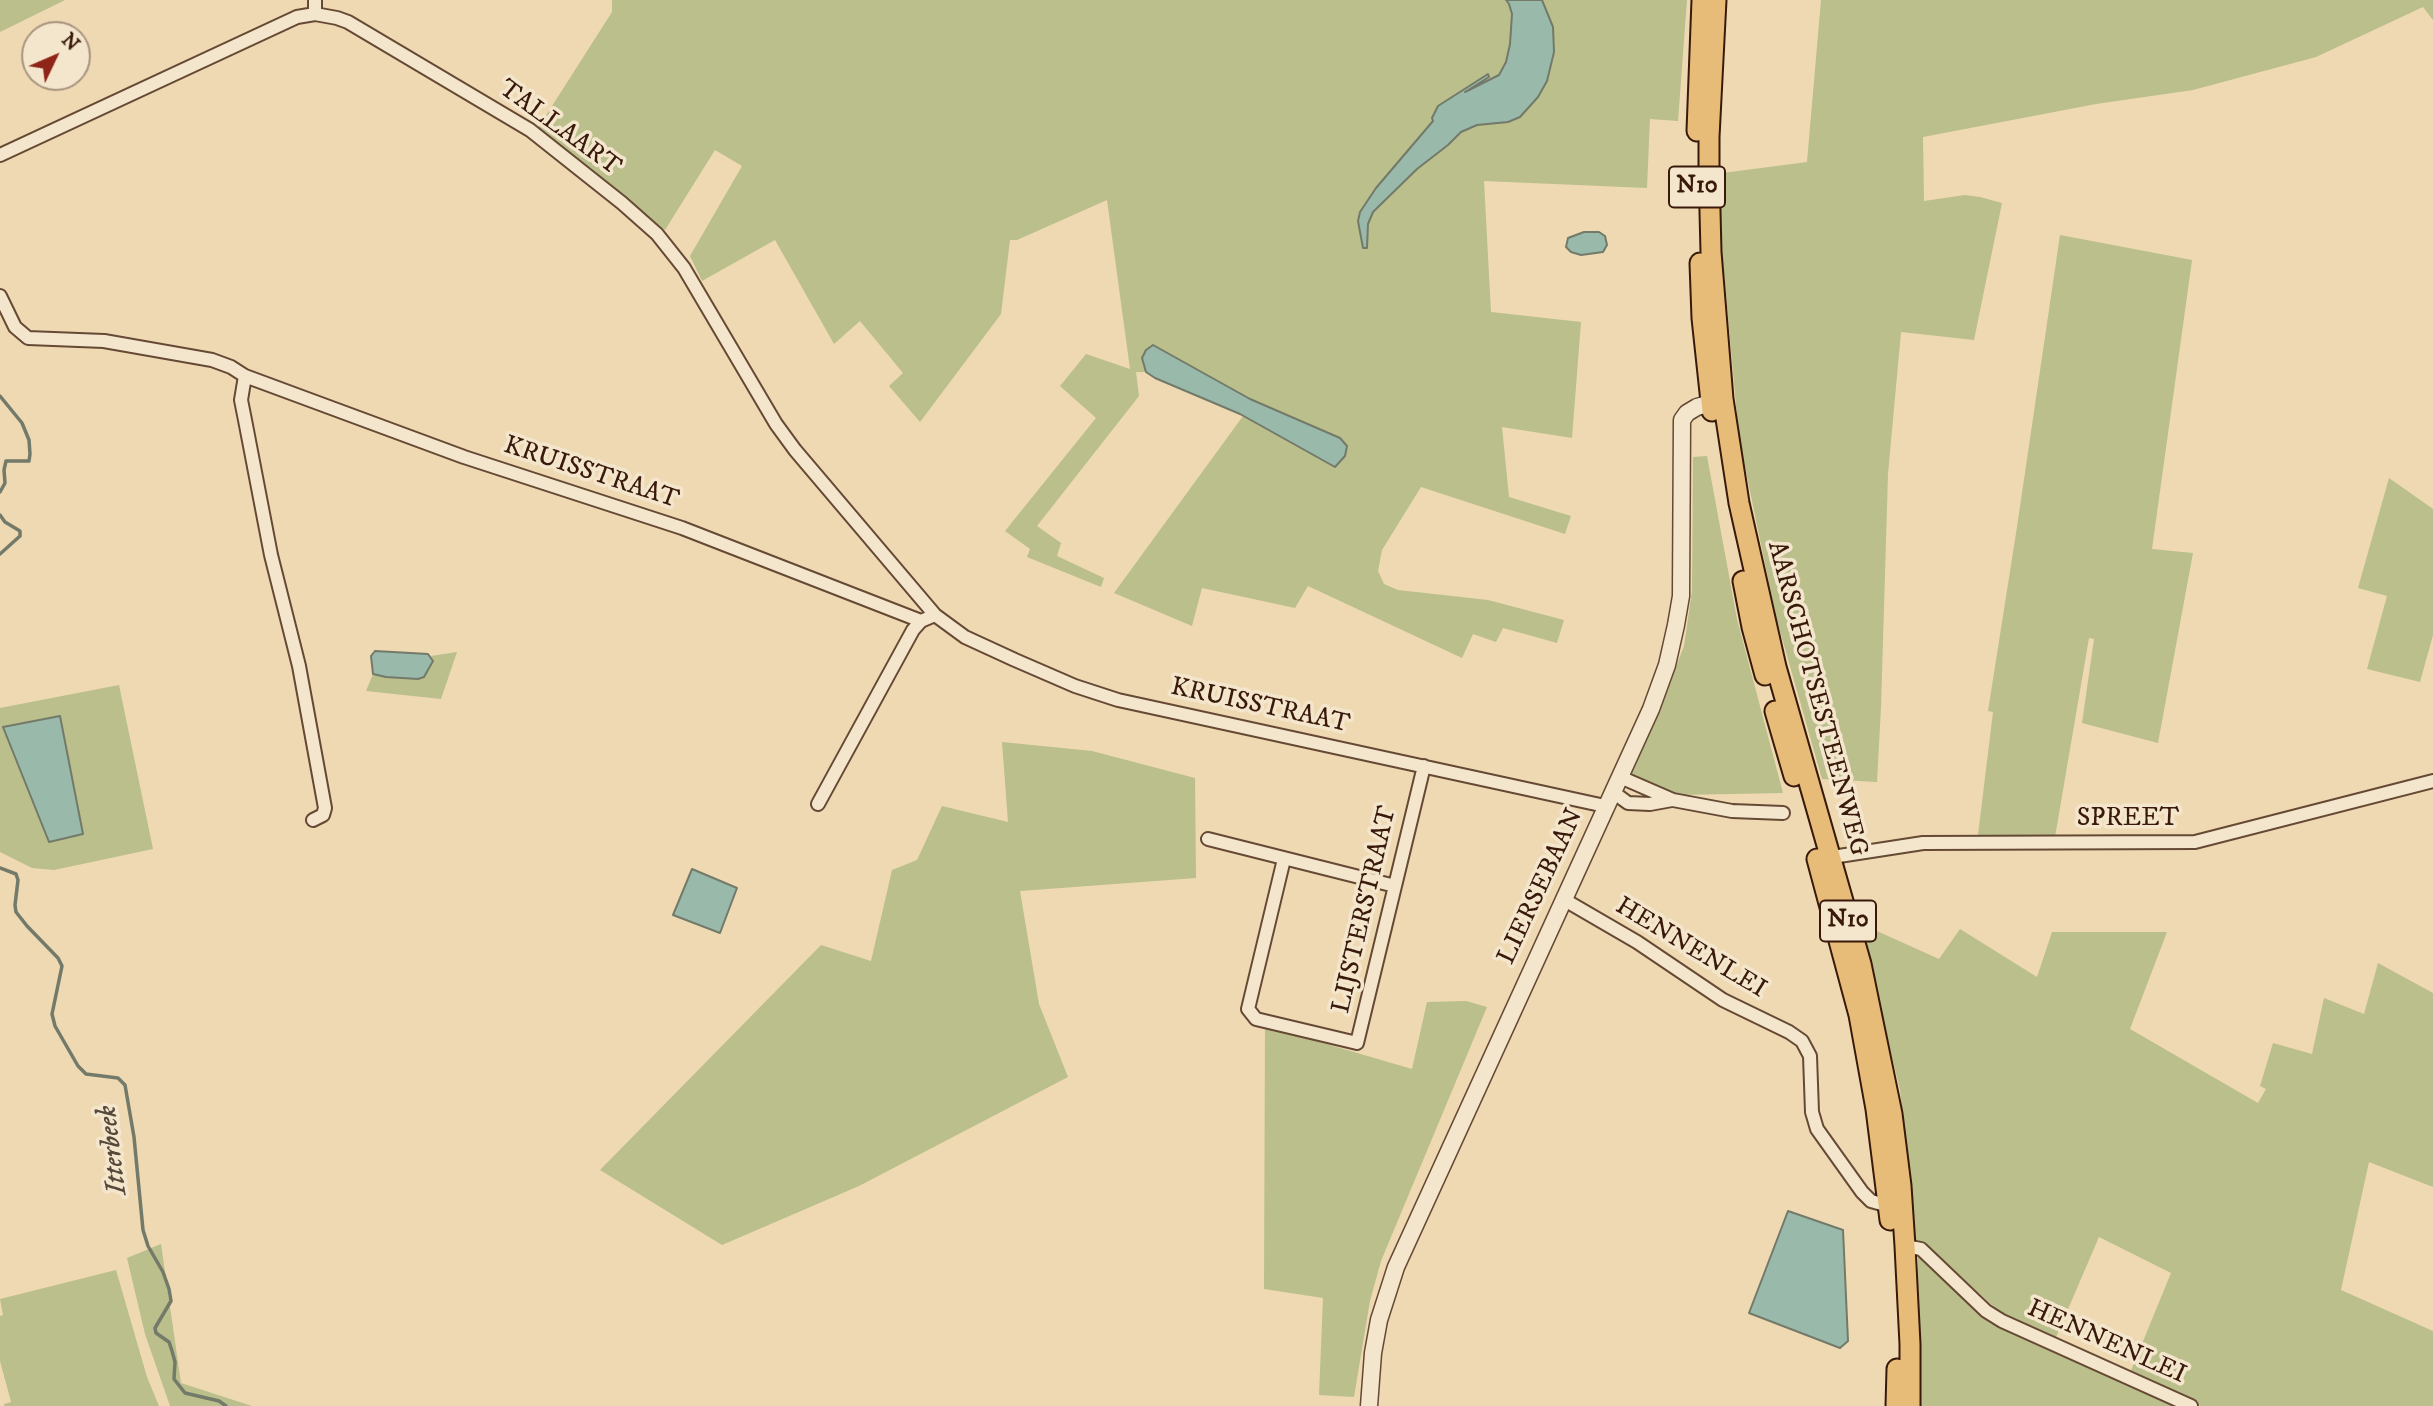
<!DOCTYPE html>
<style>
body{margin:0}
#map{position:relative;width:2433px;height:1406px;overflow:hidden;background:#eed9b2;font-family:"IM FELL DW Pica",serif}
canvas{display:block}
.north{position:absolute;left:21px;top:21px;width:70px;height:70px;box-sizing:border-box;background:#f4e6cd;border:2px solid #a9947f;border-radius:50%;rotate:46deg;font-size:19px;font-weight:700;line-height:28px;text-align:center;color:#39190a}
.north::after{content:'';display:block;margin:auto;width:24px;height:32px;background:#8f2418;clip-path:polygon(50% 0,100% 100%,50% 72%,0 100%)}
</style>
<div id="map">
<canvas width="2433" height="1406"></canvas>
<div class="north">N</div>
</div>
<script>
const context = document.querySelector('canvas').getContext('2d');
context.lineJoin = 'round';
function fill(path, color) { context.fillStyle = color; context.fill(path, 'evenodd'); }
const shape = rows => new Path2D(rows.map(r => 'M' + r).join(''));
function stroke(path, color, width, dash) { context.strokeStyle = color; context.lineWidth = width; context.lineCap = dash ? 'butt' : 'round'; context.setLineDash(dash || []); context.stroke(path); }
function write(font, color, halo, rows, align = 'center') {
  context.font = font + ' "IM FELL DW Pica",serif'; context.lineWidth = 7; context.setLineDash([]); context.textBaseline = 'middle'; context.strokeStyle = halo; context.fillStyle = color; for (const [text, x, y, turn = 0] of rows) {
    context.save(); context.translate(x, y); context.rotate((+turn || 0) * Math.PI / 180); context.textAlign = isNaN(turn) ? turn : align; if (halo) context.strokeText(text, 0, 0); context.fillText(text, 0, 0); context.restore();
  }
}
fill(shape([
 [0,0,65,0,0,32],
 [612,0,1687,0,1678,121,1650,119,1647,188,1484,181,1491,312,1581,322,1572,438,1502,427,1509,497,1571,516,1565,534,1421,487,1382,550,1378,571,1384,584,1398,590,1488,600,1564,620,1557,643,1503,628,1496,642,1473,634,1462,658,1308,586,1295,608,1202,588,1192,626,1114,593,1243,416,1335,467,1345,456,1347,446,1340,438,1250,399,1142,358,1146,372,1136,372,1139,396,1037,526,1061,543,1057,556,1104,578,1101,587,1027,557,1030,549,1005,531,1096,418,1060,386,1086,354,1130,369,1107,200,1017,240,1010,240,1001,314,920,422,889,386,903,373,860,321,834,344,775,240,702,281,690,256,742,166,715,150,665,230,538,128,612,12],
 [1821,0,2433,0,2433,20,2423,7,2316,57,2193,90,2096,104,1923,137,1924,201,1965,195,1980,197,2002,203,1974,340,1901,332,1888,474,1881,707,1877,782,1822,779,1776,617,1739,438,1715,174,1807,162],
 [2060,235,2192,260,2152,549,2193,553,2158,743,2082,723,2094,639,2089,638,2055,837,1978,835,1993,712,1988,711,2017,527],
 [1707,456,1737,619,1783,793,1677,795,1628,776,1665,695,1684,646,1692,591,1693,457],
 [2389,478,2433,509,2433,635,2420,682,2367,669,2387,596,2358,588],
 [457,652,441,699,366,691,373,674,386,677,433,661,431,656],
 [119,685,153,849,54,870,32,868,0,852,0,708],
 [1002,742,1092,751,1195,778,1196,878,1020,891,1039,1004,1068,1077,859,1186,722,1245,600,1170,821,945,871,961,892,870,917,860,942,806,1008,822],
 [1859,923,1939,959,1960,929,2037,977,2052,932,2167,932,2130,1029,2258,1103,2266,1089,2260,1086,2273,1043,2312,1054,2324,998,2364,1014,2378,963,2433,993,2433,1187,2369,1162,2341,1290,2433,1331,2433,1406,2201,1406,2130,1373,2171,1273,2099,1237,2056,1337,2005,1317,1927,1245,1915,1242,1900,1090],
 [1466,1001,1487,1007,1381,1261,1370,1301,1354,1397,1319,1395,1323,1298,1264,1289,1265,1026,1412,1069,1427,1002],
 [161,1244,181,1383,252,1406,170,1406,145,1334,127,1258],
 [1918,1254,1985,1317,2178,1406,1917,1406],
 [116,1270,147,1377,159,1406,4,1406,4,1404,11,1402,0,1361,0,1316,3,1315,0,1299]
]), '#babf8b');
const water = shape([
 [1506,0,1542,0,1553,27,1554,52,1547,81,1538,97,1520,117,1508,122,1477,125,1461,132,1448,145,1417,169,1373,212,1368,224,1367,248,1363,248,1358,221,1360,212,1376,188,1433,121,1432,118,1438,106,1488,74,1489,77,1465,92,1499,75,1506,62,1510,44,1512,14,1509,4,1506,0],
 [1584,232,1599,232,1605,236,1607,245,1603,252,1581,255,1571,252,1566,247,1568,238,1584,232],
 [1153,345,1250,399,1340,438,1347,446,1345,456,1335,467,1240,414,1155,378,1146,372,1142,358,1146,350,1153,345],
 [375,651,428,654,433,661,424,677,418,679,386,677,373,674,371,656,375,651],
 [60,716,83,834,49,842,3,727,60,716],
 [692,869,737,888,720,933,673,915,692,869],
 [1788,1211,1843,1230,1848,1341,1840,1348,1749,1313,1788,1211]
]);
fill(water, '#99baaa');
stroke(water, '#737a6a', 2);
stroke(shape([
 [0,396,22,423,29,440,30,454,29,461,6,461,4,470,5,483,0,492],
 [0,515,5,522,20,531,20,536,0,554],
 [0,868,16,874,18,880,15,905,16,912,27,926,58,958,62,966,52,1014,55,1026,78,1066,86,1074,118,1078,125,1085,134,1137,143,1230,148,1246,163,1272,169,1289,171,1301,155,1328,156,1333,169,1342,172,1351,175,1362,174,1379,185,1393,219,1401,226,1406]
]), '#737a6a', 3.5);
const minor = shape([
 [315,0,315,14],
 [0,155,297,17,315,14,337,18,348,22,530,130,622,203,657,234,684,268,776,424,795,450,935,615],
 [0,296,15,327,28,338,104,341,212,360,231,367,245,376,464,457,682,528,921,621,935,615,965,637,1015,660,1075,686,1118,700,1605,806],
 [245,376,241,400,245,420,271,555,299,666,325,808,323,815,313,820],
 [1620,777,1673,800,1732,811,1783,813],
 [1613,792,1628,803,1650,804,1672,800],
 [818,804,913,630,921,621],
 [1208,839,1395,886],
 [1826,858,1923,843,2195,842,2433,781],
 [1284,859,1248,1009,1256,1019,1357,1043,1424,766],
 [1563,899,1637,942,1723,1000,1789,1032,1802,1041,1810,1056,1812,1112,1817,1129,1862,1192,1871,1201,1889,1206],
 [1905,1246,1921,1249,1986,1311,2002,1321,2191,1406]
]);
const tertiary = shape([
 [1369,1406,1373,1353,1379,1320,1396,1267,1651,709,1667,665,1676,625,1681,596,1682,420,1687,413,1697,407,1721,400]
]);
const primary = shape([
 [1716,0,1709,137,1709,171,1711,252,1723,399,1739,503,1776,667,1861,964,1892,1114,1901,1186,1905,1246,1910,1344,1910,1406],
 [1697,131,1702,0],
 [1700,263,1702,318,1712,411],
 [1743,581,1752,627,1765,675],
 [1775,711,1794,776],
 [1817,859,1859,1015,1876,1109,1890,1220],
 [1896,1406,1897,1369]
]);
stroke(minor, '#664934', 16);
stroke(tertiary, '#664934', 19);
stroke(primary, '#39190a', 23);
stroke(minor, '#f4e6cd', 12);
stroke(tertiary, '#f4e6cd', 16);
stroke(primary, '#e7bc79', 19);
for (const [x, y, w] of [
 [1697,187,56],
 [1848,921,56]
]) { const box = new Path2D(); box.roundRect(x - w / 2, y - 20.5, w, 41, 5); context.fillStyle = '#f4e6cd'; context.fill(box); stroke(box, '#39190a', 2); }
write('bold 24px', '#39190a', null, [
 ["N10",1697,187],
 ["N10",1848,921]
]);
write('26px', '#39190a', '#f4e6cd', [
 ["TALLAART",559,129,36],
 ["KRUISSTRAAT",591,474,18],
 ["AARSCHOTSESTEENWEG",1816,699,75],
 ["KRUISSTRAAT",1260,707,12],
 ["SPREET",2128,820],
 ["LIERSEBAAN",1542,887,-65],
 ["LIJSTERSTRAAT",1366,910,-77],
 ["HENNENLEI",1690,949,31],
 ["HENNENLEI",2106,1343,24]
]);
write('italic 28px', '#56493a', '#f4e6cd', [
 ["Itterbeek",114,1150,-97]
]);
</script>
